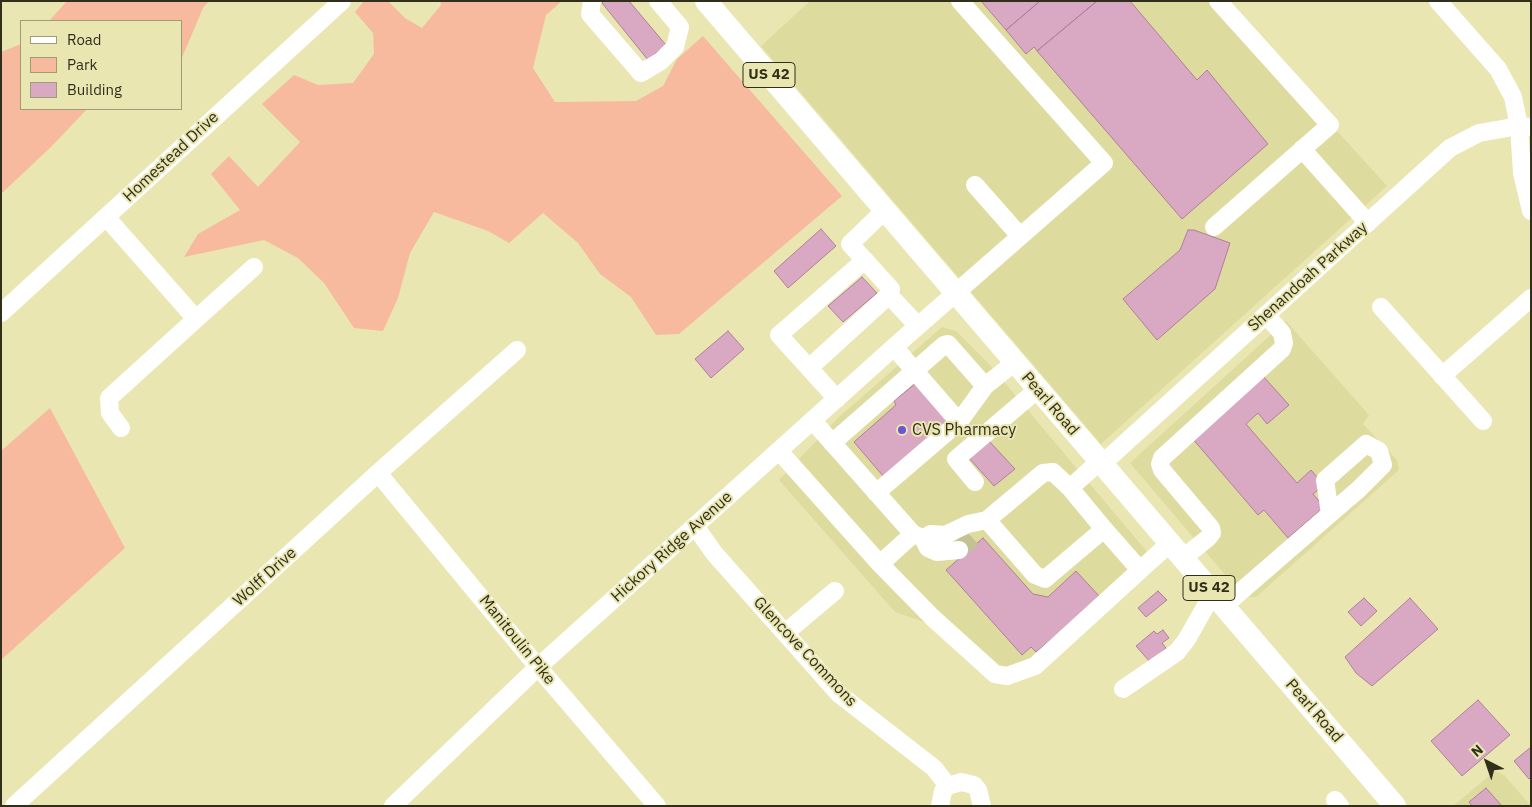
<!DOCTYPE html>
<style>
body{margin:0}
#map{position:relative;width:1532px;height:807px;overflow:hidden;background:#e9e6b2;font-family:"IBM Plex Sans",sans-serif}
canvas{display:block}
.frame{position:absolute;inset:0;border:2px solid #312f1b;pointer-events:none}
.legend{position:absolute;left:20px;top:20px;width:162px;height:90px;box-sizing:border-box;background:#e9e6b2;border:1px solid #9f9d76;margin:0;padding:6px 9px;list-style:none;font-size:15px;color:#312f1b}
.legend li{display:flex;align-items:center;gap:10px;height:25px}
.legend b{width:25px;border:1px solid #9f9d76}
.north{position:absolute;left:1462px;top:737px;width:50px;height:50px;-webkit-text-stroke:4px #e9e6b2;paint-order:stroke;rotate:319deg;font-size:14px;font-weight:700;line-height:20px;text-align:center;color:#312f1b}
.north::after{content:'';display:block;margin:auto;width:18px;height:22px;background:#312f1b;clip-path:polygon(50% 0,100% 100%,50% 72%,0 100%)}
</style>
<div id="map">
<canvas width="1532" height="807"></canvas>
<div class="frame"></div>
<ul class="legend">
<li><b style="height:6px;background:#fff"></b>Road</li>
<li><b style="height:14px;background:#f7ba9f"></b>Park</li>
<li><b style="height:14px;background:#d9a8c3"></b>Building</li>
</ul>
<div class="north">N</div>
</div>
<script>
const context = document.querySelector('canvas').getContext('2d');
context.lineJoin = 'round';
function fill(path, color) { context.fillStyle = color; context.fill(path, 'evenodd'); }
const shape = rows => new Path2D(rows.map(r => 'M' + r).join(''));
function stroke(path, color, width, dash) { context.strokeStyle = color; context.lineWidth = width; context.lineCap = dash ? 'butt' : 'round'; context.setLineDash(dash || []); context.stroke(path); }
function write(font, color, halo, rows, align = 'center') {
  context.font = font + ' "IBM Plex Sans",sans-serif'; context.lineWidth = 4; context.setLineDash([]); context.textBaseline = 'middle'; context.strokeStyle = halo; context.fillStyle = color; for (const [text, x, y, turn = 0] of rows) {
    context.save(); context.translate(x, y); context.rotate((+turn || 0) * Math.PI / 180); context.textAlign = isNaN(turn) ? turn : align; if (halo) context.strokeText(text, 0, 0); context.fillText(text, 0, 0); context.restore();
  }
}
fill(shape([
 [810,1,1219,1,1387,186,1101,444,761,46],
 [1286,321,1369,415,1363,424,1397,460,1399,470,1256,597,1244,597,1130,463],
 [942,327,956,331,989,364,1159,566,1050,664,1026,679,995,678,933,625,895,612,779,480,839,417],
 [1495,771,1504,775,1531,806,1453,806]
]), '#dedb9f');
fill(shape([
 [67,1,209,1,203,8,181,60,181,21,49,21],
 [364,1,388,1,405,18,422,28,441,5,440,1,562,1,546,15,533,68,555,102,636,101,663,86,677,59,703,36,842,196,679,334,656,335,631,297,600,274,578,243,543,213,509,243,488,231,434,212,410,253,398,298,383,331,354,328,324,283,298,258,264,240,184,257,198,234,240,210,211,174,229,156,258,187,300,142,262,104,294,75,318,85,353,83,374,54,373,33,355,12],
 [21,44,21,109,87,109,52,146,1,194,1,52],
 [50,408,125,548,1,660,1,451]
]), '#f7ba9f');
const building = shape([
 [604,1,629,1,666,45,648,60,602,3,604,1],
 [981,1,1040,1,1006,30,981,1],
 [1040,1,1097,1,1037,51,1034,47,1026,54,1006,30,1040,1],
 [1097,1,1130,1,1197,80,1207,70,1268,144,1182,219,1037,51,1097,1],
 [821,229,836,246,788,288,774,271,821,229],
 [1188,230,1194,230,1230,243,1215,289,1157,340,1123,299,1180,250,1188,230],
 [862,277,877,293,843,322,828,306,862,277],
 [728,331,744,349,711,378,695,359,728,331],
 [1263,376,1289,405,1267,424,1258,413,1246,424,1297,483,1311,470,1324,485,1313,494,1324,507,1288,538,1264,510,1258,515,1192,438,1263,376],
 [916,383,950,419,883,476,854,442,896,405,894,401,916,383],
 [989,441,1015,469,994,486,969,458,989,441],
 [983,538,1033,594,1048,597,1076,571,1101,598,1036,652,1031,647,1022,655,946,570,983,538],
 [1158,591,1167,600,1146,617,1138,608,1158,591],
 [1364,598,1377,611,1361,626,1348,612,1364,598],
 [1410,598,1438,629,1372,686,1356,673,1345,657,1410,598],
 [1163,630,1169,638,1162,643,1166,648,1150,662,1136,646,1154,631,1157,634,1163,630],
 [1478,700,1510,735,1462,776,1431,741,1478,700],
 [1531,747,1531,777,1529,779,1514,761,1531,747],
 [1486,788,1502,806,1472,806,1469,802,1486,788]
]);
fill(building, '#d9a8c3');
stroke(building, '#af809a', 1);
stroke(shape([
 [959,550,973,537]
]), '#c4c194', 18, [18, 9]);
stroke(shape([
 [592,1,590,14,641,73,661,61,675,47,680,27,658,1],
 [1438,1,1498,69,1513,97,1519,126,1522,173,1531,211],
 [1302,149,1368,223],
 [975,185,1020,236],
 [884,211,850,244,891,289,889,295],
 [106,217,196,319,109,398,110,413,121,428],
 [1214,227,1330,125,1218,1],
 [1381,307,1483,421],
 [1,313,342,1],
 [196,319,254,267],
 [894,347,959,422,985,386,1014,363],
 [809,368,779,335,865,260],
 [1442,376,1531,298],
 [837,399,809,368,889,295,918,326],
 [832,443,944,345,948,344,985,386],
 [779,451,880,564,913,534,813,421],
 [1102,464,1450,148,1479,133,1519,126,1531,127],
 [378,473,538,667,657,806],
 [975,482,956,459,1038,389],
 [1070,488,1053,472,1043,473,987,520,1035,575,1045,579,1104,529,1070,488,1100,461],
 [876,493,959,422],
 [695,526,714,553,839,694,934,768,948,786],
 [1104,529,1140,570],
 [913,534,923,538,928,548,937,552,959,550],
 [923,538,931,534,945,535,968,524,987,520],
 [1183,558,1208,538,1212,533,1211,528,1162,470,1160,464,1162,458,1282,349,1284,343,1282,333,1266,315],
 [880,564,933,618,995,674,1007,676,1035,666,1170,543],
 [1224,606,1330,514,1359,489,1383,465,1379,451,1366,444,1325,480,1330,514],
 [785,633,835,591],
 [1123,689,1177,652,1187,639,1213,593],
 [1335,800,1340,806],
 [14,806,378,473,517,350],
 [393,806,538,667,894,347,1104,163,960,1],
 [940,806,943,791,948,786,961,782,974,785,978,790,982,806]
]), '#fff', 18);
stroke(shape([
 [706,1,1395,806]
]), '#fff', 22);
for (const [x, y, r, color] of [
 [902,430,5,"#6857d0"]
]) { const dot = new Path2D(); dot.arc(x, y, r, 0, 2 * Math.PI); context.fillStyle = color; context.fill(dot); stroke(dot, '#e9e6b2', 2); }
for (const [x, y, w] of [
 [769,75,52],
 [1209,588,52]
]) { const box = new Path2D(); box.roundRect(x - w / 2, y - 12.5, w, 25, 4); context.fillStyle = '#e9e6b2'; context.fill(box); stroke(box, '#312f1b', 1); }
write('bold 15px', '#312f1b', null, [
 ["US 42",769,75],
 ["US 42",1209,588]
]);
write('16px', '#312f1b', '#e9e6b2', [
 ["Homestead Drive",171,157,-43],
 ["Shenandoah Parkway",1308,277,-42],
 ["Pearl Road",1050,404,49],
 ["Hickory Ridge Avenue",672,547,-42],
 ["Wolff Drive",265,577,-42],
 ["Manitoulin Pike",517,640,51],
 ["Glencove Commons",805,652,47],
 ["Pearl Road",1314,711,49]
]);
write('16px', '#312f1b', '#e9e6b2', [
 ["CVS Pharmacy",912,430]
], 'left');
</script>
